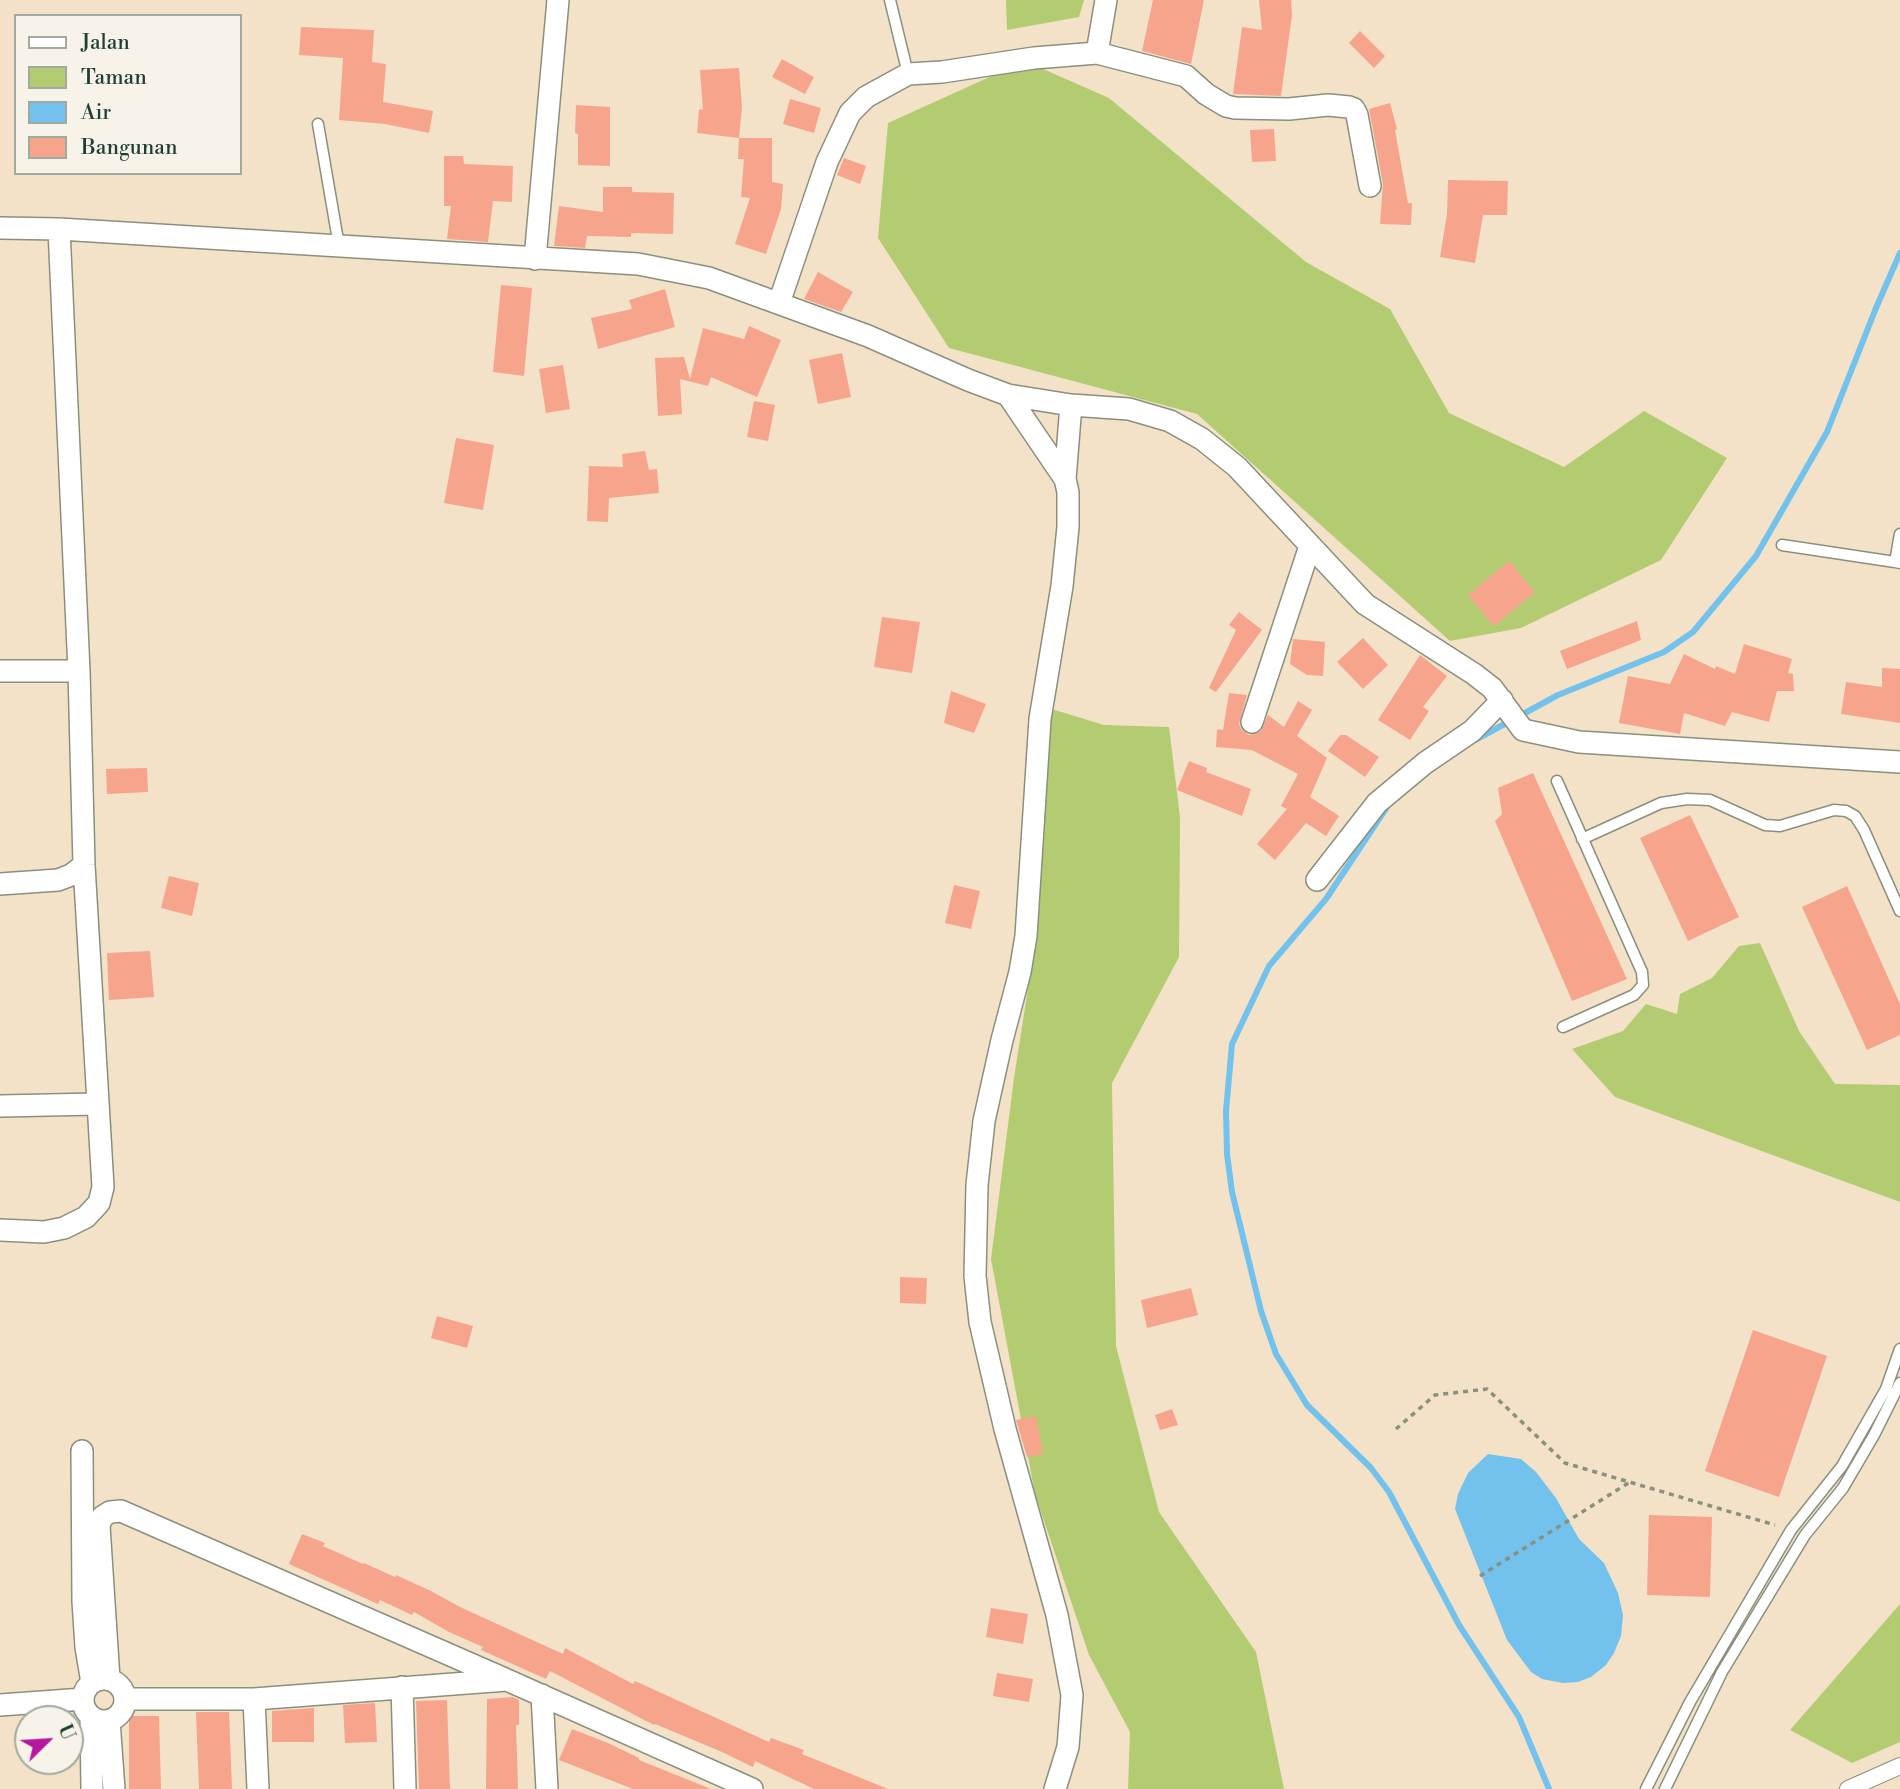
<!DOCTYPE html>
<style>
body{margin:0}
#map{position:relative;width:1900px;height:1789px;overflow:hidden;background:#f3e2c8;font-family:"Libre Bodoni",serif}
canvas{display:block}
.legend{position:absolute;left:14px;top:14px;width:228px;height:161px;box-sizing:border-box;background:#f7f3e8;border:2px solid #a1aaa0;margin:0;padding:9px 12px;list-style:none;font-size:21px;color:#1f3d34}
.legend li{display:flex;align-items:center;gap:14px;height:35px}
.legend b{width:35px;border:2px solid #a1aaa0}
.north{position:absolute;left:14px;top:1705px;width:70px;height:70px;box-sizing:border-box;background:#f7f3e8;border:2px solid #a1aaa0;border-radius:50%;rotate:66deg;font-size:19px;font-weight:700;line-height:28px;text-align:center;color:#1f3d34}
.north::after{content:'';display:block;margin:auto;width:24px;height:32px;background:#b5179e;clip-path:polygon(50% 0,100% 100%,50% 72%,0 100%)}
</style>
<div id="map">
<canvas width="1900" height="1789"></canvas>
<ul class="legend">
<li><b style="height:9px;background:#fff"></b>Jalan</li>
<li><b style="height:19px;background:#b3cc71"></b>Taman</li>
<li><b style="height:19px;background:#72c2ed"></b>Air</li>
<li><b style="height:19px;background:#f7a48c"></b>Bangunan</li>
</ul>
<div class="north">U</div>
</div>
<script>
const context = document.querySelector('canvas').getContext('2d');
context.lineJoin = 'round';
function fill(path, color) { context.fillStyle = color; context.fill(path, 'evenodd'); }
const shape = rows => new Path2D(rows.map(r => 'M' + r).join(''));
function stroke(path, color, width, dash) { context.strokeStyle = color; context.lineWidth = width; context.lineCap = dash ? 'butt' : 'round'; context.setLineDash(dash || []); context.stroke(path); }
fill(shape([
 [1006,0,1084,0,1079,17,1007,30],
 [1025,61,1109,98,1306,262,1390,309,1449,413,1564,467,1644,411,1727,458,1661,560,1521,628,1450,641,1197,414,949,348,878,238,888,123],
 [1045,707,1104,725,1169,727,1180,817,1179,957,1112,1083,1116,1346,1159,1512,1256,1652,1284,1789,1128,1789,1130,1732,1089,1655,1035,1494,991,1259,1014,1078,1037,931],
 [1760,943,1799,1031,1835,1084,1900,1085,1900,1202,1615,1097,1572,1049,1623,1031,1646,1004,1677,1014,1680,994,1712,978,1739,946],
 [1900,1604,1900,1742,1852,1763,1790,1730]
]), '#b3cc71');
fill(shape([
 [1488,1454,1521,1459,1536,1472,1556,1498,1579,1539,1604,1563,1618,1593,1623,1615,1621,1636,1614,1653,1606,1665,1591,1677,1578,1682,1563,1683,1542,1679,1531,1672,1507,1640,1455,1509,1458,1494,1468,1473]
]), '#72c2ed');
stroke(shape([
 [1477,739,1558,695,1664,652,1693,632,1756,556,1827,432,1876,308,1900,253],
 [1387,807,1326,899,1269,966,1232,1044,1226,1111,1227,1154,1232,1192,1261,1311,1276,1354,1307,1405,1371,1468,1389,1492,1459,1625,1519,1717,1549,1789]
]), '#72c2ed', 6);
fill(shape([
 [1153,0,1204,0,1191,64,1142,51],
 [1259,0,1291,0,1292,15,1281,96,1233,94,1242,27,1262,30],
 [301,27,374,30,372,62,386,64,383,102,433,111,429,133,385,124,339,120,343,58,299,55],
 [1360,31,1385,56,1374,68,1349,43],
 [782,59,814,77,805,94,772,77],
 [739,68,742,107,739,138,697,133,699,109,703,110,700,70],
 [790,99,821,108,814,133,783,124],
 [1390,103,1397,129,1395,130,1408,203,1412,203,1411,225,1380,224,1383,184,1369,109],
 [576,105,610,107,610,166,578,165,578,134,575,133],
 [1274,129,1276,161,1252,162,1250,130],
 [739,138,772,138,772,182,783,184,781,209,766,254,735,244,750,198,741,197,744,159,738,159],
 [444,156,463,156,464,164,513,166,512,202,493,201,488,242,447,239,451,206,444,206],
 [844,158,866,166,860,184,837,175],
 [1448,180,1508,181,1507,215,1483,215,1475,263,1440,257,1447,214],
 [603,187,632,187,632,192,674,193,673,234,631,233,631,237,587,236,585,248,554,246,559,206,603,212],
 [818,272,853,292,841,312,804,299],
 [501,285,532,288,524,376,493,372],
 [665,289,675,327,598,349,591,318,632,309,629,300],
 [749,326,781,340,757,397,711,377,708,386,680,379,682,414,658,416,655,358,684,357,690,379,703,328,744,339],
 [842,353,851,397,818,404,809,360],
 [563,365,570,409,546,413,539,369],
 [754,401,775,405,768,441,747,437],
 [456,438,494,445,483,510,444,503],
 [645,451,649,470,657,469,659,493,609,498,608,522,587,521,589,466,623,467,622,454],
 [1509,561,1535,592,1494,626,1468,595],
 [1239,612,1262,630,1216,692,1209,688,1236,630,1229,625],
 [882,617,920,622,912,673,874,667],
 [1637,621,1641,640,1567,669,1560,651],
 [1363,638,1388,665,1363,689,1337,662],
 [1293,639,1325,642,1323,676,1307,675,1290,664],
 [1744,644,1792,659,1788,673,1793,674,1794,691,1777,691,1769,722,1732,712,1725,726,1684,713,1680,734,1619,723,1628,676,1670,684,1684,654,1715,669,1716,666,1735,674],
 [1420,655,1447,676,1423,707,1429,711,1410,740,1378,720],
 [1882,668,1900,669,1900,723,1841,714,1846,682,1882,687],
 [951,691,986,704,974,733,944,723],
 [1229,693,1247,695,1239,724,1242,730,1249,735,1261,731,1268,715,1284,727,1298,701,1312,710,1297,736,1327,758,1310,797,1339,816,1326,836,1306,823,1275,860,1257,844,1287,809,1281,806,1298,774,1252,750,1216,747,1217,729,1223,730],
 [1340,735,1346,735,1379,757,1365,777,1328,751],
 [1189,761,1207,768,1206,772,1251,789,1242,816,1177,790],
 [147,768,148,792,107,794,106,769],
 [1533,773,1627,979,1572,1001,1495,821,1502,814,1498,788],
 [1690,815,1739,917,1688,941,1640,838],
 [169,876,199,883,192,916,161,908],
 [954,885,980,891,971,929,945,923],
 [1847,886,1900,1004,1900,1035,1867,1050,1802,907],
 [150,951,154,997,109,1000,107,953],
 [900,1277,927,1278,926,1304,900,1303],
 [1191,1288,1198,1315,1147,1328,1141,1300],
 [437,1316,473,1326,467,1348,431,1338],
 [1753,1330,1827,1356,1779,1497,1705,1471],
 [1172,1409,1178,1425,1160,1430,1155,1415],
 [1036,1416,1043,1454,1027,1457,1016,1420],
 [1649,1515,1712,1517,1710,1597,1647,1595],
 [302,1534,325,1543,323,1546,363,1564,364,1563,395,1577,396,1575,431,1591,460,1607,563,1654,565,1648,633,1684,635,1681,769,1742,771,1738,804,1750,802,1754,888,1789,814,1789,755,1761,753,1767,722,1752,655,1724,654,1725,550,1671,546,1679,481,1650,483,1647,449,1632,414,1612,412,1615,380,1600,378,1604,289,1564],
 [991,1608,1028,1614,1023,1644,986,1637],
 [997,1673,1033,1679,1029,1702,993,1696],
 [513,1697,519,1700,519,1725,516,1725,518,1789,486,1789,487,1699],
 [447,1700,450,1789,419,1789,416,1701],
 [375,1703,377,1742,345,1743,343,1705],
 [314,1708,314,1742,272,1742,272,1711],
 [196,1712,229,1712,232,1789,199,1789],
 [129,1716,159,1716,161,1789,129,1789],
 [572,1729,608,1743,639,1758,639,1760,711,1789,633,1789,559,1760]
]), '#f7a48c');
const service = shape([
 [890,0,908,74],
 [318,124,339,246],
 [1900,534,1895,562,1900,563],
 [1782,545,1895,562],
 [1557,781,1642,972,1643,985,1634,995,1563,1027],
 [1582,839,1661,803,1687,799,1710,800,1765,825,1780,826,1834,810,1846,811,1855,816,1864,830,1900,911],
 [1646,1789,1690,1702,1791,1530,1842,1466,1886,1389,1900,1349],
 [1665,1789,1722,1672,1805,1535,1843,1488,1874,1435,1900,1383]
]);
const pedestrian = shape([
 [1848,1789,1900,1766]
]);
const minor = shape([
 [1097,53,1106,0],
 [0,228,59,229,638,264,709,278,868,336,968,380,1008,395,1071,405,1129,409,1170,421,1202,439,1237,467,1365,604,1474,674,1492,688,1523,730,1579,742,1900,762],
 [535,259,558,0],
 [779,303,827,162,850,113,866,97,908,74,942,72,1034,58,1097,53,1186,76,1206,94,1226,106,1235,108,1289,109,1328,105,1349,107,1354,109,1357,115,1370,186],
 [1008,395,1065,479],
 [0,671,79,671],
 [1252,722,1310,546],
 [1317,880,1377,803,1425,763,1472,731,1502,700],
 [0,884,58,880,71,875,84,865],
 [0,1106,97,1104],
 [0,1230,44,1232,64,1228,86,1217,99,1203,103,1187,84,865,79,671,59,229],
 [82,1451,83,1601,86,1647,92,1683],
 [109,1679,99,1526,102,1517,110,1512,121,1511,505,1679],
 '83 1700a21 21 0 1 1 42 0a21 21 0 1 1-42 0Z',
 [402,1687,405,1789],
 [542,1695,547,1789],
 [125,1699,254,1699,507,1680,752,1789],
 [254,1699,258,1789],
 [0,1705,83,1699],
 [91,1716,92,1789],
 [109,1721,114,1789],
 [1055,1789,1068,1747,1072,1695,1057,1615,1005,1429,980,1322,975,1276,977,1185,984,1121,1002,1040,1020,972,1026,936,1040,719,1062,586,1068,527,1068,492,1065,479,1071,405]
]);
stroke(service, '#89907e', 13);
stroke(pedestrian, '#89907e', 18);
stroke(minor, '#89907e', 24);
stroke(shape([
 [1396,1429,1435,1395,1487,1389,1565,1463,1775,1525],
 [1480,1576,1630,1482]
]), '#89907e', 3.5, [5, 5]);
stroke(service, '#fff', 10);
stroke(pedestrian, '#fff', 16);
stroke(minor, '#fff', 21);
</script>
